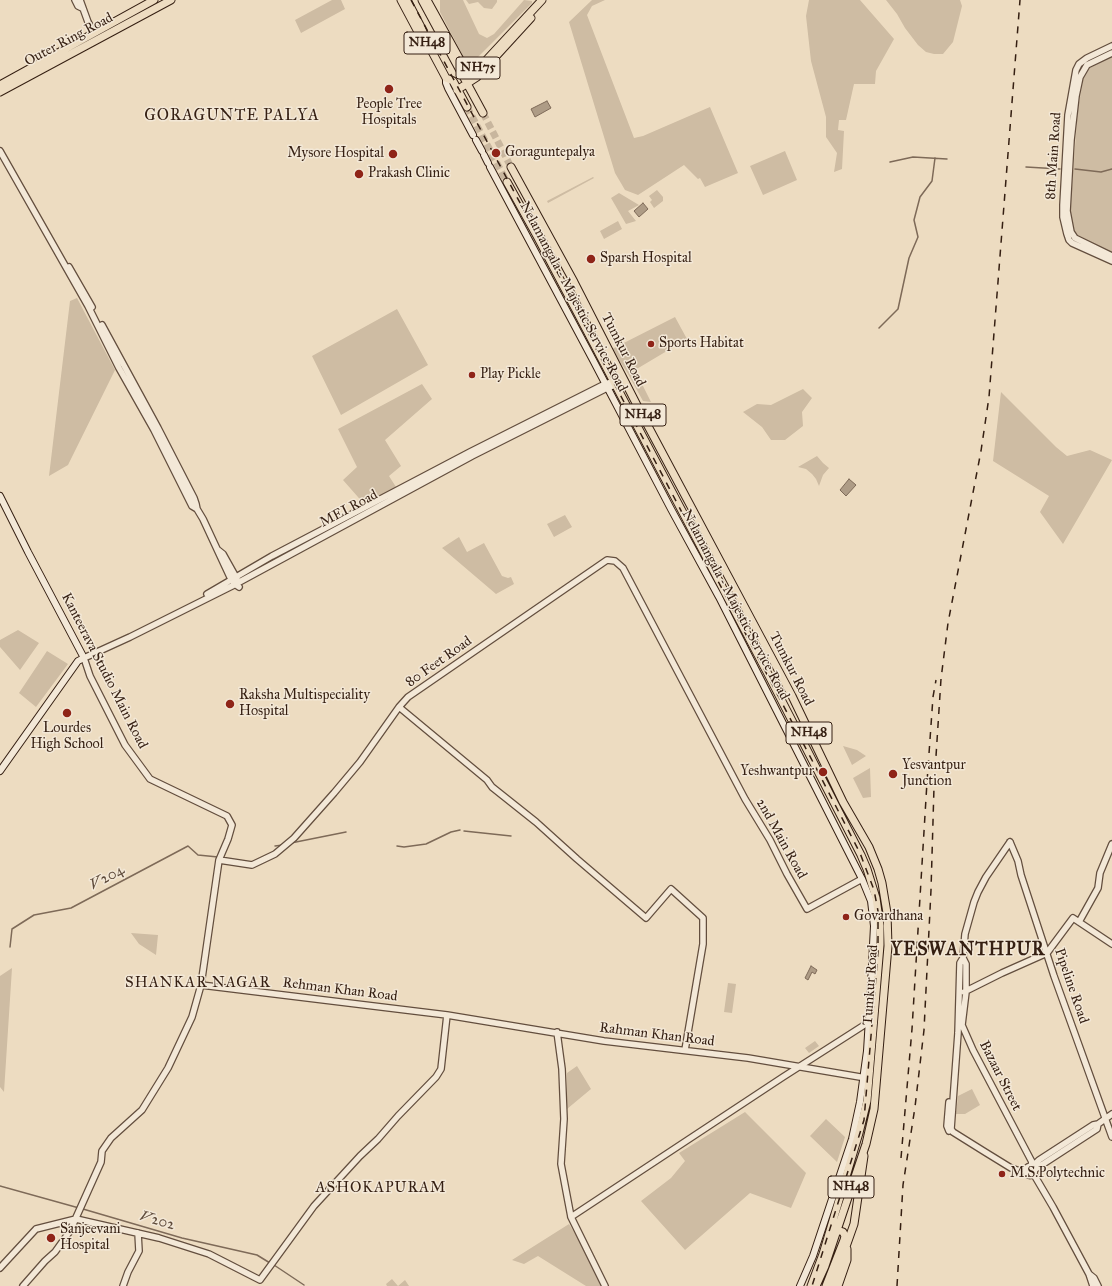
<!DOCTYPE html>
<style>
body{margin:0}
canvas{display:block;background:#eddcc1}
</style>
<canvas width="1112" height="1286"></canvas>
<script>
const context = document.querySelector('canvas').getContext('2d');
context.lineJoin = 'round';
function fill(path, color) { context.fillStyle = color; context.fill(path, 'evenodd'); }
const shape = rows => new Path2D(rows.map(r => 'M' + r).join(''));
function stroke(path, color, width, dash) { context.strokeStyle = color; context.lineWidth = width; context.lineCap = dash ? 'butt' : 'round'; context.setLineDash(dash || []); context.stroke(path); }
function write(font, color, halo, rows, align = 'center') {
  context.font = font + ' "IM FELL Great Primer",serif'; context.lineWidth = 3; context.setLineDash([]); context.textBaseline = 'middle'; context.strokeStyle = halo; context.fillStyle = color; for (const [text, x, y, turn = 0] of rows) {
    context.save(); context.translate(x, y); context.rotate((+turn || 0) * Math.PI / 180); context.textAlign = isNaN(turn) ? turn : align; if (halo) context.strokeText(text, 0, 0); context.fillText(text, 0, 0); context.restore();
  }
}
fill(shape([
 [332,0,341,0,345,9,301,33,295,20],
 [440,0,463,0,479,34,487,38,494,34,524,0,532,1,532,3,475,60,469,62,464,58,440,12],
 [466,0,497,0,497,2,492,9,484,8,478,2,469,4],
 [592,0,605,0,592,6,587,15,634,138,643,136,710,107,738,173,705,187,700,178,698,179,684,165,638,195,625,190,615,173,569,22],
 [809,0,860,0,894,39,876,71,875,84,854,84,846,120,839,120,838,130,844,131,842,169,834,172,837,153,826,137,826,117,811,61,806,16],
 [886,0,960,0,962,6,953,42,943,54,934,54,926,52,918,45,905,28,897,14],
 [1112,56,1112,254,1083,241,1074,233,1070,212,1078,108,1084,76,1091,66],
 [785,151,797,180,763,195,750,166],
 [593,177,594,178,548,203,547,201],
 [657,190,663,197,663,201,654,208,650,202,652,200,649,196],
 [619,193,639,205,628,211,636,221,626,224,611,198],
 [618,221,622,229,604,239,600,231],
 [77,298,115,370,68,465,49,476,70,301],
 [397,309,428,365,341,415,312,356],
 [675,317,687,339,635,370,651,402,643,401,628,374,612,349],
 [422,384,432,399,385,440,401,466,389,476,396,487,365,505,343,480,357,467,338,429],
 [803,389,812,398,802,412,803,426,785,440,771,440,762,427,743,412,757,404,771,405],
 [1001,392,1056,447,1067,456,1090,450,1112,460,1063,544,1040,512,1049,496,993,461],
 [817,456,823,463,829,468,823,475,819,486,816,479,812,474,806,469,798,467],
 [565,515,572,527,554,537,547,524],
 [459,537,467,552,484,543,502,576,508,578,511,577,514,584,496,594,442,548],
 [18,630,39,643,20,670,0,647,0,640],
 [47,651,68,664,36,707,19,693],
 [843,746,857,750,866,756,852,765],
 [870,768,871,797,863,798,853,778],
 [131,933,158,935,156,955,139,944],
 [12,968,4,1092,0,1087,0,976],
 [728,983,736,984,732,1013,724,1012],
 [815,1041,819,1046,809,1053,805,1048],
 [577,1066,591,1089,567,1109,567,1073],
 [972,1089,980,1105,965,1114,956,1114,958,1096],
 [745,1112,806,1173,791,1208,750,1193,685,1250,641,1201,671,1178,685,1161,679,1153],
 [826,1119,845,1137,837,1162,810,1136],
 [569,1224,584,1248,601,1286,586,1286,538,1256,524,1264,512,1260],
 [392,1279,398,1286,405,1280,409,1286,387,1286,386,1284]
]), '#cebca3');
const water = shape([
 [547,101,551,108,535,117,531,109,547,101],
 [643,203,648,209,639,217,634,211,643,203],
 [849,479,856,485,846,496,840,490,849,479],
 [811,966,817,970,815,974,812,972,808,980,805,978,811,966]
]);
fill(water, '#ae9c86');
stroke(water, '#7e6a58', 1);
stroke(shape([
 [890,162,913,157,947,159],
 [1026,167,1060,169],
 [1075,169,1101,172,1112,169],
 [879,328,898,309,909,258,918,237,914,220,920,197,932,181,935,158],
 [464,831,511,836],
 [291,843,346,832],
 [275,846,283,845],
 [397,846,404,847,426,844,451,832,460,830],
 [10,947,12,929,34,915,71,908,188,846,198,855,218,857],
 [0,1186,79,1208],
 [83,1209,182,1238,257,1255,270,1263],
 [274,1265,304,1285]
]), '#7e6a58', 1.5);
stroke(shape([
 [467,107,507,182],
 [483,113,511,167]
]), '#c8b69e', 7, [7, 3.5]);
const tertiary = shape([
 [75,0,78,6,82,8],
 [80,0,88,22,94,33],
 [1112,46,1087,58,1079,64,1076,70,1068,115,1063,205,1063,217,1067,234,1069,240,1072,243,1112,261],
 [1112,53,1087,65,1080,77,1076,96,1071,140,1067,211,1071,232,1075,238,1112,256],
 [0,151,88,306,119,368,154,430,192,506,197,509,203,519,230,577,236,585,239,587],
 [69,267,92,307],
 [102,325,158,428,194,498,196,504,197,509],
 [218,550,223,554,237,579],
 [207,594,272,556,470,452,605,384,623,378],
 [399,707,487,780,492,787,536,822,577,859,646,918,671,889,703,918,703,944,685,1050],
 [1010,842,986,877,978,892,974,902,965,934,963,958,960,963,958,1033,951,1129,953,1132,985,1152,1011,1168,1020,1171],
 [1010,842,1018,861,1021,875,1054,976,1112,1137],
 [219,860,252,865,275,854,294,838,334,793,360,762,399,707,408,697,607,560,615,561,623,568,745,799,770,840,787,874,807,909,862,879],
 [1079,922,1098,888,1100,873,1112,844],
 [963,958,966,964,966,992,962,1025,973,1050,1032,1162,1031,1166],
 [201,985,447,1015,604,1041,748,1058,866,1078],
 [964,992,1002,973,1047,953,1073,918,1112,944],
 [557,1032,562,1069,564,1119,561,1164,571,1217,605,1286],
 [949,1102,947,1126,949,1131],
 '1025.5 1171a4.5 4.5 0 1 1 9 0a4.5 4.5 0 1 1-9 0Z',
 [1032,1167,1039,1160,1093,1125,1098,1124,1112,1114],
 [1034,1170,1097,1129,1098,1124],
 [1033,1173,1053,1207,1089,1274,1094,1278,1098,1286],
 [571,1217,783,1077,869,1022],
 [0,1268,36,1229,76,1219,159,1238,209,1254,260,1280,314,1206,360,1156,378,1139,398,1116,436,1077,441,1069,447,1015],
 [1089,1274,1093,1286],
 [23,1286,45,1261,55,1252,70,1231,101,1162,102,1151,111,1138,142,1110,168,1068,192,1017,201,985,219,860,228,839,232,825,227,816,150,779,125,745,90,676,84,658,130,637,232,586,472,456,607,388,625,382],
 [123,1286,128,1272,139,1251,138,1233]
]);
const secondary = shape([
 [446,78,446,83,448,88,473,135],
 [476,140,482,151],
 [484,155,488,163],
 [490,167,593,360,671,509,719,597,862,879,871,901,874,926,870,1002,867,1051,860,1102,852,1139,813,1256,800,1286],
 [0,496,28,552,84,658,78,661,0,771]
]);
const primary = shape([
 [832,1286,854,1224,864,1156],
 [838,1286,847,1260,847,1249]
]);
const trunk = shape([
 [401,0,417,30,421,33],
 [407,0,420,25,430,48,446,78,453,81,467,107],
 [422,0,483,113],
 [427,0,464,67,466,70,472,72,479,68,542,0],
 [0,85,154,0],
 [457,90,477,77,531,18],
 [0,92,171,0],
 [511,167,574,282,640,411,792,696,843,802,869,847,878,869,882,883,887,913,888,946,874,1109,866,1144,825,1266,816,1286],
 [507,182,537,236,767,672,861,855,867,869,876,898,880,926,880,945,867,1101,859,1133,823,1254,811,1286],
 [826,1286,844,1240,845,1236,843,1232,837,1230]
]);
stroke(tertiary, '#634e3e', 8);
stroke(secondary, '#351f12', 8);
stroke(primary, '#351f12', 9);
stroke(trunk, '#351f12', 9);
stroke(tertiary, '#f3e8d7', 5.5);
stroke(secondary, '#f3e8d7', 6);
stroke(primary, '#eddcc1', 7);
stroke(trunk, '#eddcc1', 7);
stroke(shape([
 [411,0,576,307,592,341,814,764,860,853,874,890,878,911,878,952,864,1120,812,1286],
 [901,1158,912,1029,927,782,933,697,936,680],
 [897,1286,903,1185,915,1107,924,1030,931,890,934,787,941,679,948,623,981,451,989,397,1020,0]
]), '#351f12', 1.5, [7, 7]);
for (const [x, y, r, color] of [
 [389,89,5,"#8f2418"],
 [496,153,5,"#8f2418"],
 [393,154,5,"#8f2418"],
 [359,174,5,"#8f2418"],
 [591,259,5,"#8f2418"],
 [651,344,4,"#8f2418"],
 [472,375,4,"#8f2418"],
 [230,704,5,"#8f2418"],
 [67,713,5,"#8f2418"],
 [823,772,5,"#8f2418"],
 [893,774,5,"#8f2418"],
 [846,917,4,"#8f2418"],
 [1002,1174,4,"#8f2418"],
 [51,1238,5,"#8f2418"]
]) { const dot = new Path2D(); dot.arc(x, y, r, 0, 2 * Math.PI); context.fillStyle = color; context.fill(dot); stroke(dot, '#f3e8d7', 1.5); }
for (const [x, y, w] of [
 [427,43,46],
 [478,68,44],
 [643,415,46],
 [809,733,46],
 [851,1187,46]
]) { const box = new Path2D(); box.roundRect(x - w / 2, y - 11, w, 22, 3); context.fillStyle = '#f3e8d7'; context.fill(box); stroke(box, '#351f12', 1); }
write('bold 13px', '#351f12', null, [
 ["NH48",427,43],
 ["NH75",478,68],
 ["NH48",643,415],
 ["NH48",809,733],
 ["NH48",851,1187]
]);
write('14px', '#351f12', '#f3e8d7', [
 ["Outer Ring Road",69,40,-28],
 ["8th Main Road",1054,156,-86],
 ["Nelamangala - Majestic Service Road",573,297,62],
 ["Tumkur Road",623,350,63],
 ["MEI Road",349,509,-28],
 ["Nelamangala - Majestic Service Road",735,605,62],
 ["80 Feet Road",439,662,-35],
 ["Tumkur Road",791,669,63],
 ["Kanteerava Studio Main Road",104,671,63],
 ["2nd Main Road",781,839,61],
 ["Tumkur Road",871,985,-86],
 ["Pipeline Road",1071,986,71],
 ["Rehman Khan Road",340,990,7],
 ["Rahman Khan Road",657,1035,7],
 ["Bazaar Street",1000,1076,63]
]);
write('14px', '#351f12', '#f3e8d7', [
 ["People Tree",389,105,"center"],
 ["Hospitals",389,121,"center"],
 ["Goraguntepalya",505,153],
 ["Mysore Hospital",384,154,"right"],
 ["Prakash Clinic",368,174],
 ["Sparsh Hospital",600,259],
 ["Sports Habitat",659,344],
 ["Play Pickle",480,375],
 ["Raksha Multispeciality",239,696],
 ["Hospital",239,712],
 ["Lourdes",67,729,"center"],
 ["High School",67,745,"center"],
 ["Yesvantpur",902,766],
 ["Junction",902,782],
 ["Yeshwantpur",814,772,"right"],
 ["Govardhana",854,917],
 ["M.S.Polytechnic",1010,1174],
 ["Sanjeevani",60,1230],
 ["Hospital",60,1246]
], 'left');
write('italic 15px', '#5f4b3b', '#f3e8d7', [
 ["V204",107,878,-28],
 ["V202",157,1221,16]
]);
context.letterSpacing = '1px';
write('15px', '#351f12', '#f3e8d7', [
 ["SHANKAR NAGAR",198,983],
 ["ASHOKAPURAM",381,1188]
]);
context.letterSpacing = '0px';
context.letterSpacing = '1px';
write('16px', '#351f12', '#f3e8d7', [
 ["GORAGUNTE PALYA",232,116]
]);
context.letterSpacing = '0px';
context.letterSpacing = '1px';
write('bold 18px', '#351f12', '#f3e8d7', [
 ["YESWANTHPUR",968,951]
]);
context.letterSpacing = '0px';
</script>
